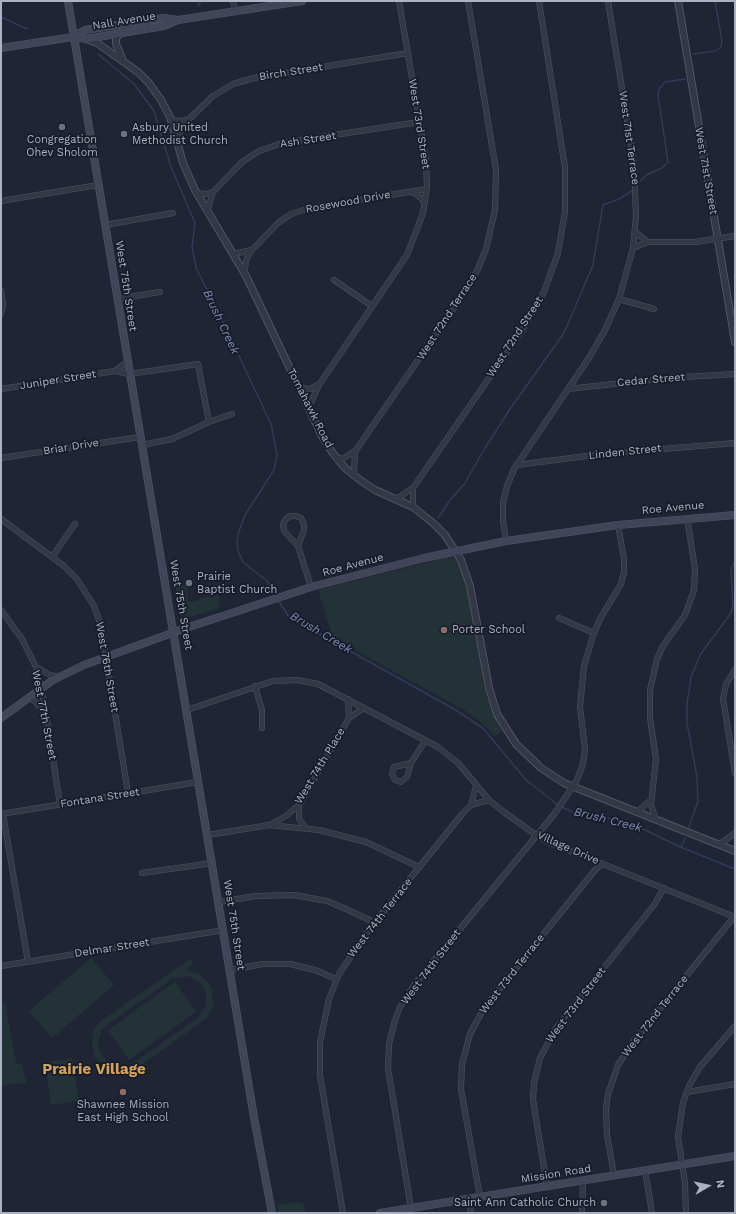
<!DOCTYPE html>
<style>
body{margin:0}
#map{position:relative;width:736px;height:1214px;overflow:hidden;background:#1f2535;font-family:"Work Sans",sans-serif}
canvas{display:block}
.frame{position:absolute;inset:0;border:2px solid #acb1c3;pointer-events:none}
.north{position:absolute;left:688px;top:1166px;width:40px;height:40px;-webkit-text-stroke:3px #181c2a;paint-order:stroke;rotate:81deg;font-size:11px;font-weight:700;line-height:16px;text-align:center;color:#acb1c3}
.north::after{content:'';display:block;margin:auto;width:14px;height:18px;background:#acb1c3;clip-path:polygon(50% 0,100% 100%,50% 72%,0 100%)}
</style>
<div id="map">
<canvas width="736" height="1214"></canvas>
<div class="frame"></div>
<div class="north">N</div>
</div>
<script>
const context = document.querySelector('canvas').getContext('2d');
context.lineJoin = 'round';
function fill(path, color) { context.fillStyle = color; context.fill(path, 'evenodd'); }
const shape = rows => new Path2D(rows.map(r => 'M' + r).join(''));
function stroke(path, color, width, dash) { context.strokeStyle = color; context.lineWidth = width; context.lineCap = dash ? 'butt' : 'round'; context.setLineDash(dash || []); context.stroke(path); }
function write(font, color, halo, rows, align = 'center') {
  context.font = font + ' "Work Sans",sans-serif'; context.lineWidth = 3.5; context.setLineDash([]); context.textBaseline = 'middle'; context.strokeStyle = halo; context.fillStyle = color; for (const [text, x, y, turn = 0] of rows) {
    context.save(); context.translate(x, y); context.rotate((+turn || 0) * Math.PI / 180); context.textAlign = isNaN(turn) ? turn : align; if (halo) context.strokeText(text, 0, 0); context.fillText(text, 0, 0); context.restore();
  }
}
fill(shape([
 [448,557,457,559,467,587,485,691,493,713,502,730,495,737,483,724,464,710,333,638,318,590],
 [176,567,179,586,186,585,189,602,200,600,200,598,218,595,220,608,187,618,182,618,180,613,173,570],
 [91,958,114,985,52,1038,29,1011],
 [190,959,193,964,186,970,199,974,208,982,212,988,213,1007,207,1018,134,1070,115,1072,100,1063,94,1055,92,1044,93,1032,98,1023],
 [188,976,199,982,206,992,206,1005,199,1017,130,1065,118,1066,106,1060,100,1052,98,1043,101,1031,106,1026,172,979],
 [175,982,196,1012,129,1060,108,1030],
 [5,1002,16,1063,22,1064,26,1082,24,1085,22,1083,1,1086,1,1003],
 [72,1058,79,1101,51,1105,45,1062],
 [294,1202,303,1203,306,1213,279,1213,277,1205]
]), '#223237');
stroke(shape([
 [198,6,201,1],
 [1,17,27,29],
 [98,54,134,84,154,111,171,167,195,223,192,247,196,268,213,301,271,424,277,455,274,470,245,515,238,534,237,543,238,551,243,562,267,581,277,596],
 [694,54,715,51,721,47,722,41,715,1],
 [640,181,648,174,662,168,668,162,658,95,659,89,665,82,685,79],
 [438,518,450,500,465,483,485,448,510,409,564,333,593,265,603,205,619,199,632,191],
 [278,600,289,617,454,709,483,728,526,780,558,805],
 [562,807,572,812,619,820,637,826,678,846,735,869],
 [689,827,698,801,697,777,687,723,687,704,691,677,700,655,731,613,733,604,731,570,735,561],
 [681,847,685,838]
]), '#313a5a', 1.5);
const minor = shape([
 [233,1,235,12],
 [171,120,181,121,188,120],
 [177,141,181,130,188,120,213,96,233,84,254,78,408,53],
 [411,192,416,194,425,202],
 [196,193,207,194,213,192],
 [1,201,98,185],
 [207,212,213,192,242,162,259,151,282,143,419,122],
 [105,225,173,213],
 [635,232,648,242],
 [633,248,648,242,695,242,735,236],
 [233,254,252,250],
 [244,273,247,258,252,250,278,223,291,214,310,208,427,189],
 [334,280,372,306],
 [1,291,3,305,1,314],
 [117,299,160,292],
 [619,299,654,309],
 [115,371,127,362],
 [299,388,310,389,318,385],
 [1,389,115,371,129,374,198,364,209,422],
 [568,389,668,378,735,374],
 [309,407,319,385,407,255,423,213,427,187,426,160,399,1],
 [142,445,172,439,209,422,232,414],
 [1,458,140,437],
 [337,460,346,457,356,450,456,305,477,271,486,249,495,210,496,170,468,1],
 [516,465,603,454,735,443],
 [354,475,355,451],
 [396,499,413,488,523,329,544,292,558,253,565,212,565,168,539,1],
 [413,507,413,488],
 [1,519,64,566,77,579,94,606,100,623,106,657,128,793],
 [506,541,503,520,503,503,507,486,514,469,589,358,605,330,619,299,633,248,636,216,634,164,608,1],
 [298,546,304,530,304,524,301,518,296,516,290,516,286,519,283,524,284,531,298,546,311,587],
 [52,557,75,524],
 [1,610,22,639,36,667,43,696,60,804],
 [559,618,594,633],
 [36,667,50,675,58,677],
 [735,670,726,684,723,699,735,773],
 [255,686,262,710,262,728],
 [28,698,35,701,44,713],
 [348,699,349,718],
 [187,710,273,681,297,680,318,684,438,747,458,763,489,800,504,812,536,835,548,842,735,917],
 [411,763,394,767,392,774,395,780,401,782,407,777,411,763,425,741],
 [299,805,299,819,306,828],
 [471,805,476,786],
 [637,812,651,800],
 [1,814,198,782],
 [3,814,28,962],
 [656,820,651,805,656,759,650,718,650,690,657,659,663,646,685,615,694,590,695,569,687,518],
 [270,825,286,816,299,805,349,718,364,708],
 [208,835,269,825,319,830,366,842,419,867],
 [720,844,735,833],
 [142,873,213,863],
 [219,902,256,896,294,895,327,901,346,909,374,922],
 [1,966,224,930],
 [230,970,263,964,290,964,315,970,336,979],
 [687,1092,735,1084],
 [645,1170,652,1213],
 [614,1175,607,1135,606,1109,608,1094,618,1065,633,1042,734,917],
 [547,1186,533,1100,534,1083,540,1058,556,1028,654,905,664,888],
 [480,1197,461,1089,462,1064,470,1034,484,1008,595,870,602,864],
 [469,1199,471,1213],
 [411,1208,388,1069,389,1044,395,1020,400,1007,414,985,555,813,577,780,583,764,585,749,580,707,584,666,594,633,600,619,621,584,624,572,624,559,618,525],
 [343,1213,320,1075,320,1042,329,999,339,974,370,928,463,813,471,805,489,800],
 [582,1213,583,1180],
 [686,1213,685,1183,678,1137,683,1103,689,1086,700,1067,735,1026]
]);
const tertiary = shape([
 [678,1,735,342],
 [121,33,116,38,116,44,122,58],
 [86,39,97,43,138,72,149,83,161,100,170,117,183,163,195,190,246,276,322,436,332,452,345,468,360,480,375,490,413,507,433,523,445,535,461,560,470,586,489,688,497,714,516,744,541,768,564,783,735,851]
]);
const secondary = shape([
 [68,1,255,1123,272,1213],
 [73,37,85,30,163,18,178,20],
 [1,48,73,37,86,39,164,26,178,20,302,1],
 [1,718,53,680,84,665,183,629,311,587,424,558,506,541,618,525,735,515],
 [380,1213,735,1156]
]);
stroke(minor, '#505464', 6);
stroke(tertiary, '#505464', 8);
stroke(secondary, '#505464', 8);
stroke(minor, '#333746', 5);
stroke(tertiary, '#333746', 6);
stroke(secondary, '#414559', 7);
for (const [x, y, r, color] of [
 [62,127,4,"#6b7280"],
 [124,134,4,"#6b7280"],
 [189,583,4,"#6b7280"],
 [444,630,4,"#8d6e63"],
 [123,1092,4,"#8d6e63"],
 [604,1203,4,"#6b7280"]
]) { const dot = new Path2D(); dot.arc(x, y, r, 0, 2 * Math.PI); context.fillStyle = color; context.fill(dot); stroke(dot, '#181c2a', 1.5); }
write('11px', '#acb1c3', '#181c2a', [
 ["Nall Avenue",124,21,-9],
 ["Birch Street",291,72,-9],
 ["West 73rd Street",419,124,81],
 ["West 71st Terrace",629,138,82],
 ["Ash Street",308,140,-9],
 ["West 71st Street",706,171,80],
 ["Rosewood Drive",348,202,-10],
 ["West 75th Street",126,286,81],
 ["West 72nd Terrace",447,317,-57],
 ["West 72nd Street",515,337,-57],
 ["Juniper Street",58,380,-9],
 ["Cedar Street",651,380,-5],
 ["Tomahawk Road",310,408,63],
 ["Briar Drive",71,447,-9],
 ["Linden Street",625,452,-6],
 ["Roe Avenue",673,508,-5],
 ["Roe Avenue",353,565,-15],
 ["West 75th Street",181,605,80],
 ["West 76th Street",107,667,80],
 ["West 77th Street",44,715,79],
 ["West 74th Place",320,766,-59],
 ["Fontana Street",100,798,-9],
 ["Village Drive",568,848,24],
 ["West 74th Terrace",380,918,-52],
 ["West 75th Street",234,925,81],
 ["Delmar Street",112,948,-9],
 ["West 74th Street",431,967,-53],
 ["West 73rd Terrace",512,974,-52],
 ["West 73rd Street",576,1005,-53],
 ["West 72nd Terrace",655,1016,-52],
 ["Mission Road",556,1174,-9]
]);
write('11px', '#acb1c3', '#181c2a', [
 ["Asbury United",132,128],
 ["Methodist Church",132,141],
 ["Congregation",62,140,"center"],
 ["Ohev Sholom",62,153,"center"],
 ["Prairie",197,577],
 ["Baptist Church",197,590],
 ["Porter School",452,630],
 ["Shawnee Mission",123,1105,"center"],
 ["East High School",123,1118,"center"],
 ["Saint Ann Catholic Church",596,1203,"right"]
], 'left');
write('italic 12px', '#7c89b0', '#181c2a', [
 ["Brush Creek",221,322,65],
 ["Brush Creek",321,633,31],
 ["Brush Creek",608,820,14]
]);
write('bold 15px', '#d1a35a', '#181c2a', [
 ["Prairie Village",94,1070]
]);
</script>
